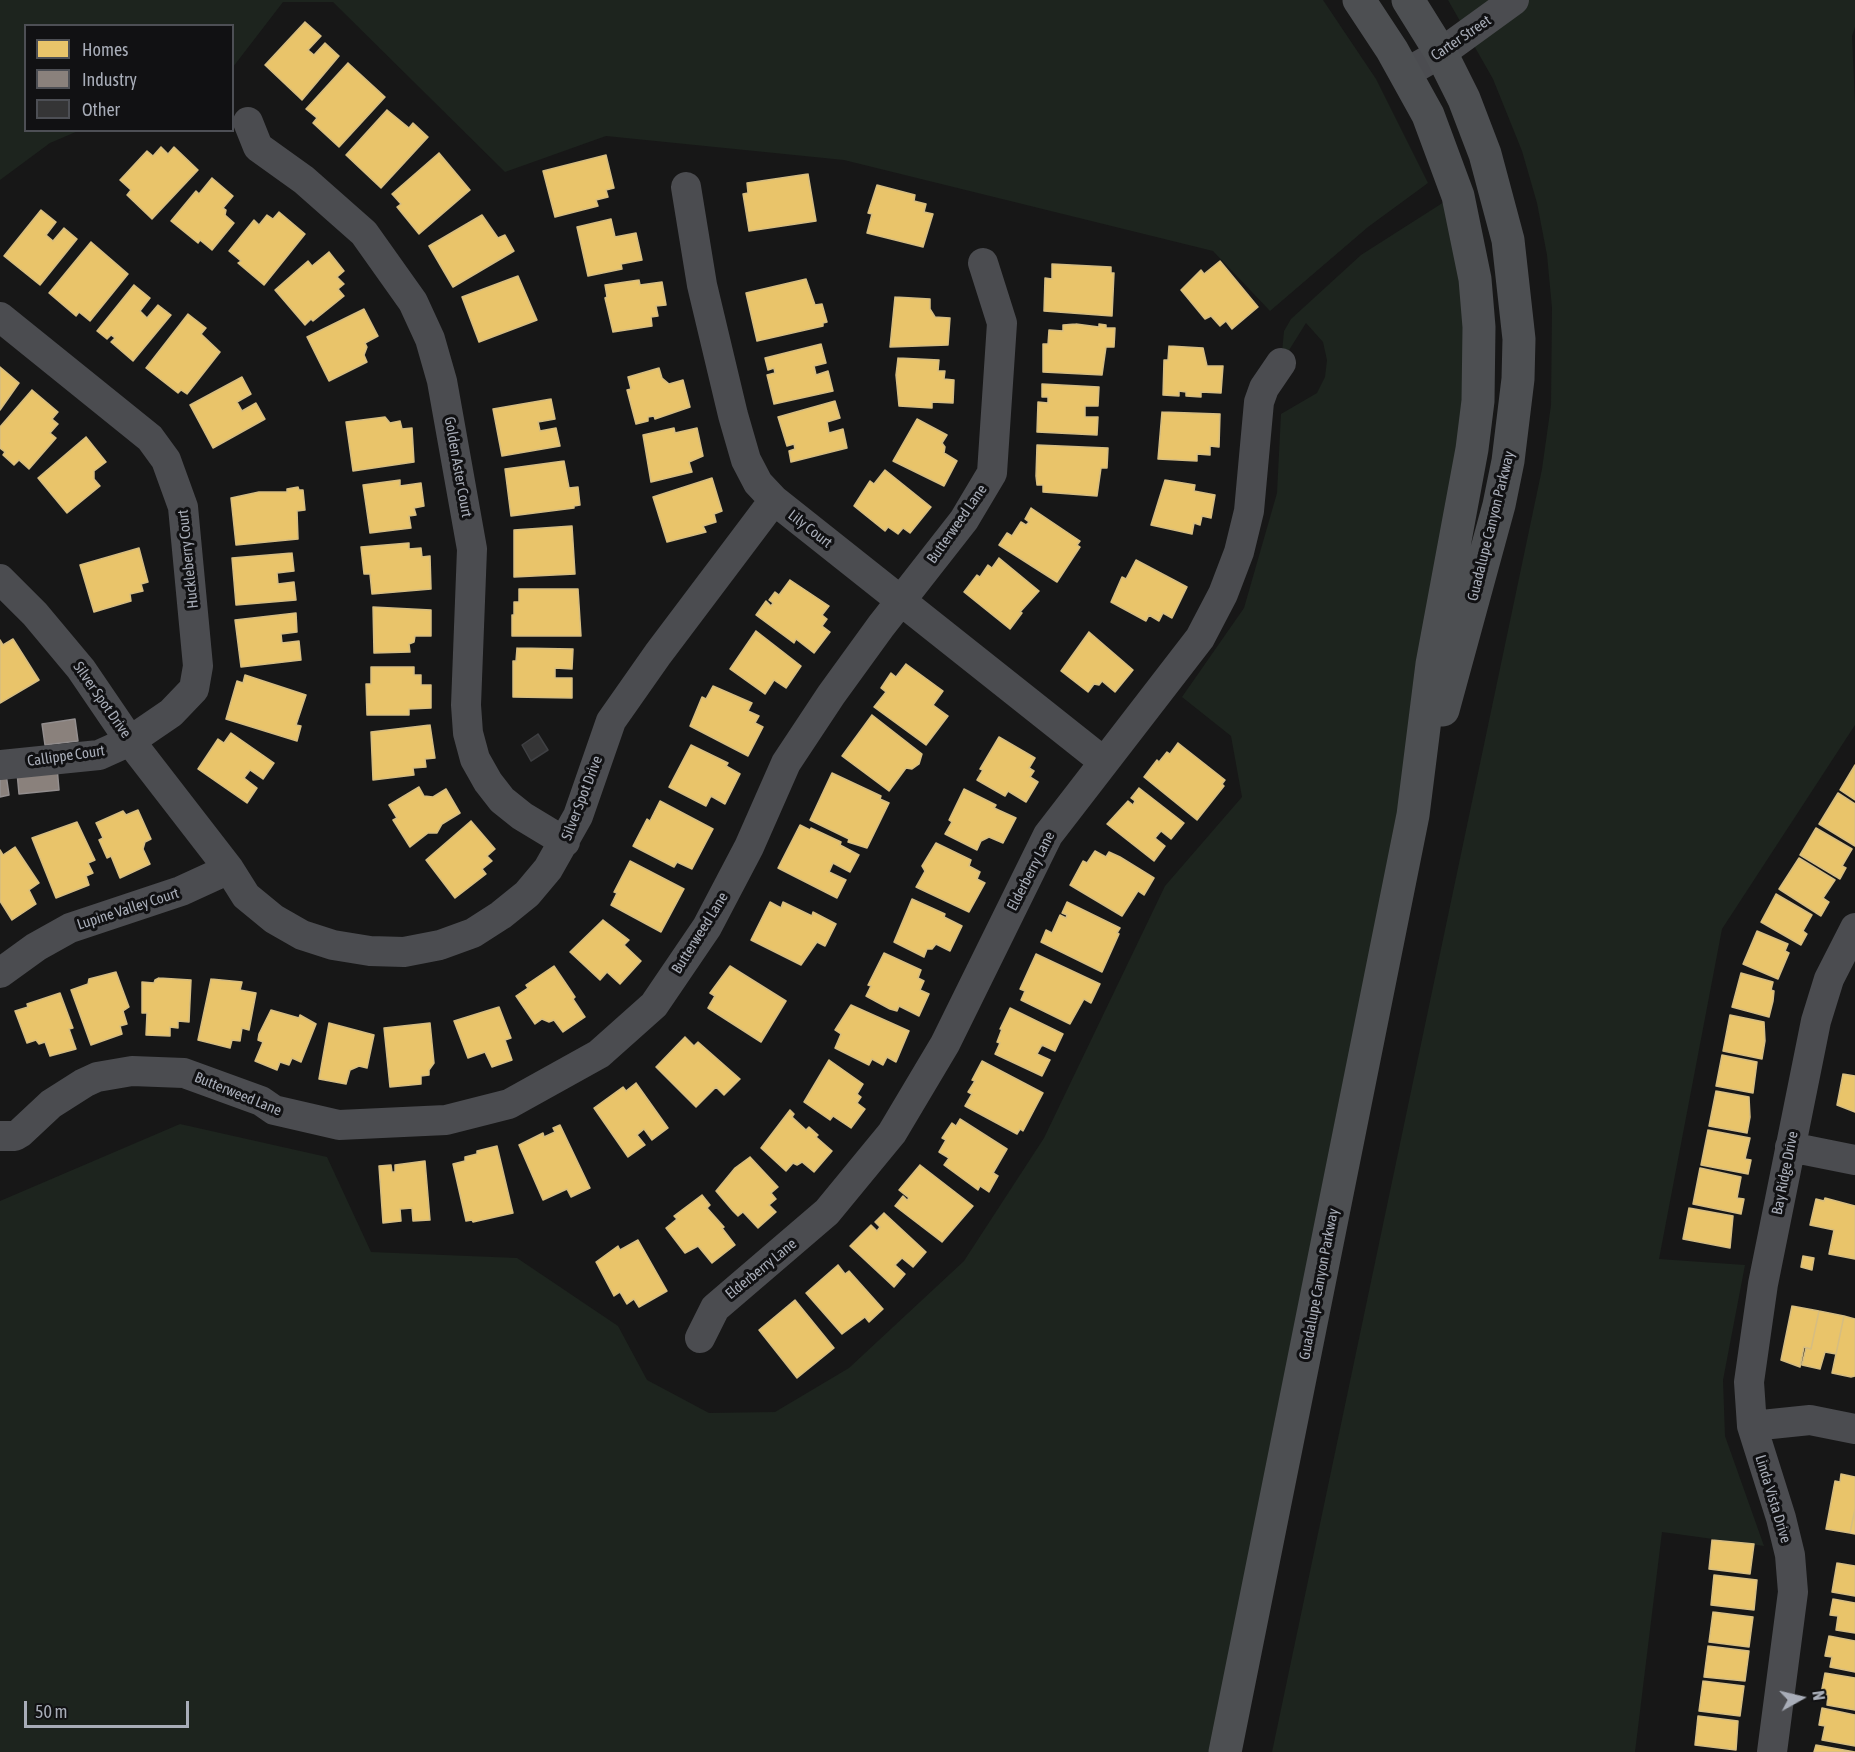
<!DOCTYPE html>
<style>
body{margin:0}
#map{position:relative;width:1855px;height:1752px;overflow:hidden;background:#171717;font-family:"Asap Condensed",sans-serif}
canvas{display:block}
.legend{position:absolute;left:24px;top:24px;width:210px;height:108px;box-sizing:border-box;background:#111113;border:2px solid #4d4f55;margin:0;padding:8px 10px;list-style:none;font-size:18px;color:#a8adb8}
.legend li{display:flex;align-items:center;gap:12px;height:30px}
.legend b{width:30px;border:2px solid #4d4f55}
.north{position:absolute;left:1771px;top:1668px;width:60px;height:60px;-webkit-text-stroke:4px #111113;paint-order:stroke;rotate:82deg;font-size:16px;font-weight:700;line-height:24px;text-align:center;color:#a8adb8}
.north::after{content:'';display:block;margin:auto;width:21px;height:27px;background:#a8adb8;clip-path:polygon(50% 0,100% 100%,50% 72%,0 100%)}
.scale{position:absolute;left:24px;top:1701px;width:165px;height:27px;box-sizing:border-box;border:3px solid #a8adb8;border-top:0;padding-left:8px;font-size:18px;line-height:21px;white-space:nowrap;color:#a8adb8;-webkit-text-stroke:4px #111113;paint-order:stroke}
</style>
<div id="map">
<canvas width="1855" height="1752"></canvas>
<ul class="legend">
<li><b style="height:16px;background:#e9c46a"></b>Homes</li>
<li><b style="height:16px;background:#8a817c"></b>Industry</li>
<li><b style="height:16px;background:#353536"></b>Other</li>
</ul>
<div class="north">N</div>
<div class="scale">50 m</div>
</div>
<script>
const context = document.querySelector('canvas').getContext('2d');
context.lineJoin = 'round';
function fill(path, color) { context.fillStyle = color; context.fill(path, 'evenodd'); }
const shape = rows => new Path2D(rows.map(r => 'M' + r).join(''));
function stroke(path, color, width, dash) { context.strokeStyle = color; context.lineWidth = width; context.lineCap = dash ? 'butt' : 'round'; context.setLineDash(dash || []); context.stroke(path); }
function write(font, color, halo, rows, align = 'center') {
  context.font = font + ' "Asap Condensed",sans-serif'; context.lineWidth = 6; context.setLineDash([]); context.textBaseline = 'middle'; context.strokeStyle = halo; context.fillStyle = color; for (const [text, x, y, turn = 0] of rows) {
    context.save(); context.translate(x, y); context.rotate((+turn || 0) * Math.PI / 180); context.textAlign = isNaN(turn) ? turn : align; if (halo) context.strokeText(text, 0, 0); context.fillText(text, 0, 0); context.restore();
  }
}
fill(shape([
 [0,0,1323,0,1376,79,1428,183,1368,227,1270,311,1213,251,844,160,606,136,505,172,333,2,283,2,233,67,232,26,26,26,26,130,78,131,50,143,0,180],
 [1448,0,1855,0,1855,27,1852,36,1855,103,1855,725,1722,929,1659,1259,1745,1265,1723,1380,1725,1436,1764,1546,1662,1532,1635,1752,1272,1752,1542,469,1551,405,1552,308,1547,255,1537,203,1522,151,1493,79],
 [1444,202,1480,376,1225,1752,0,1752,0,1201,180,1124,327,1157,371,1252,517,1258,618,1326,647,1380,709,1413,775,1412,849,1368,964,1261,1044,1138,1165,886,1242,797,1231,736,1182,697,1244,608,1277,493,1281,414,1317,393,1325,377,1327,360,1323,342,1306,323,1281,363,1284,331,1291,319,1361,255]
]), '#1d241e');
const homes = shape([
 [305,22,321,36,308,50,314,55,325,43,339,56,302,100,265,65,305,22],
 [348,63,385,97,339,147,313,123,317,118,306,109,348,63],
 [387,110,409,128,413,123,428,137,381,188,346,155,387,110],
 [161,147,168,154,174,147,198,170,152,219,127,195,131,190,120,180,147,151,153,156,161,147],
 [439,153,470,190,419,234,397,207,401,204,392,194,439,153],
 [606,155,614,188,606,190,608,197,596,200,598,206,555,217,543,171,606,155],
 [808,174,816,221,749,231,743,194,748,193,747,183,808,174],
 [212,178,233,196,223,208,226,210,225,215,234,223,212,250,200,240,198,243,171,221,196,191,199,194,212,178],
 [877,185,915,195,914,201,926,204,924,212,933,214,923,247,867,233,872,214,868,213,877,185],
 [41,210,56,222,46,235,53,241,64,228,77,239,40,285,4,256,41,210],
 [279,212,305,234,264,285,238,263,241,261,229,251,254,220,259,225,267,215,273,219,279,212],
 [482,215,498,238,505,235,514,251,453,287,429,246,482,215],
 [611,219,615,237,636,233,642,260,621,264,622,269,588,276,577,227,611,219],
 [91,242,128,274,90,321,79,312,76,316,49,293,91,242],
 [329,252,344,271,337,277,344,284,338,289,344,296,313,321,311,319,305,325,275,290,308,261,312,266,329,252],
 [1220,261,1258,307,1232,329,1226,321,1220,326,1211,316,1205,319,1181,290,1201,270,1204,274,1220,261],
 [1052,264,1111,267,1111,273,1114,273,1112,316,1044,311,1045,278,1052,279,1052,264],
 [518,276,537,320,479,342,462,297,518,276],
 [806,279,815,305,822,304,827,322,823,323,823,326,757,341,746,293,806,279],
 [639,280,640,285,662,282,666,305,656,306,658,316,651,317,652,326,613,332,605,298,607,297,605,285,639,280],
 [134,285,150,298,140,311,147,318,158,305,171,315,133,361,111,342,115,338,111,335,107,339,97,331,134,285],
 [895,297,930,299,930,309,935,317,950,318,948,345,890,347,895,297],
 [364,309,378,336,365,343,367,347,364,355,367,362,329,381,307,337,364,309],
 [188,314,206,328,201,334,220,352,187,394,181,390,178,393,146,368,188,314],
 [1076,324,1099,327,1099,324,1106,325,1106,328,1115,328,1114,347,1106,347,1102,375,1043,372,1043,344,1048,344,1049,330,1063,331,1063,325,1076,324],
 [821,344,826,363,814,366,816,375,828,371,833,391,774,404,767,375,775,373,774,368,768,370,765,358,821,344],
 [1169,346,1203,348,1207,366,1223,366,1221,393,1201,392,1201,397,1186,396,1186,392,1179,391,1179,396,1163,395,1164,360,1168,360,1169,346],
 [898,358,939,360,938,371,945,371,944,379,954,380,953,403,932,402,932,408,899,406,896,375,898,358],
 [0,367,19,383,0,410,0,367],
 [659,368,662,378,669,384,683,380,690,407,655,419,654,416,648,417,648,421,636,424,627,390,631,389,628,377,659,368],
 [242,377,251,394,237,402,242,411,256,403,265,419,213,448,190,405,242,377],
 [1042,384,1099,387,1098,406,1085,406,1085,417,1098,417,1097,435,1037,432,1038,402,1048,403,1048,397,1042,397,1042,384],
 [32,390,58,412,52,419,58,424,50,433,56,438,29,469,19,460,14,465,3,455,5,452,0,448,0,427,32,390],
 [551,399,555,419,538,422,540,431,556,428,560,446,502,456,493,409,551,399],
 [835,401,840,418,827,422,829,433,843,429,847,448,791,462,789,451,795,449,794,444,787,446,778,417,835,401],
 [1162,412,1220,414,1219,447,1210,446,1210,455,1197,454,1197,461,1158,459,1162,412],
 [385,417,390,423,400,421,402,429,412,428,414,462,353,471,346,422,385,417],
 [917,419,947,435,942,443,945,447,944,453,957,461,944,486,893,461,917,419],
 [674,428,675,433,697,428,703,456,689,462,692,472,651,482,643,435,674,428],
 [86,437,106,462,94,471,94,479,100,486,67,513,38,478,86,437],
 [1037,445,1108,448,1107,468,1101,468,1097,496,1043,492,1043,485,1037,485,1036,476,1037,445],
 [564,461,569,488,578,487,580,505,574,506,574,508,511,516,505,469,564,461],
 [885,470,931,507,910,533,903,528,898,534,888,527,885,531,854,506,870,481,874,484,885,470],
 [712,478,722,511,714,514,716,522,703,526,706,532,667,542,653,497,712,478],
 [400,480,400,486,421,483,424,506,414,508,416,515,409,516,411,528,370,533,363,485,400,480],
 [1165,480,1195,485,1194,491,1215,495,1211,518,1202,516,1200,525,1194,523,1192,534,1151,525,1165,480],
 [298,487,299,490,303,490,305,510,297,511,298,539,236,545,231,498,259,492,287,492,287,489,298,487],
 [1031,508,1080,541,1077,545,1080,547,1057,582,999,545,1007,533,1012,536,1021,522,1026,525,1029,522,1025,519,1031,508],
 [572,526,575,574,514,577,514,530,572,526],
 [409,543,409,549,421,548,422,557,430,556,431,589,372,594,370,574,364,574,361,547,409,543],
 [139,548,148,582,141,584,143,591,130,594,131,601,94,612,80,565,139,548],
 [292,553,294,571,277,573,278,584,294,582,296,600,236,605,232,558,292,553],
 [999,558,1039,591,1020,612,1022,613,1010,629,964,592,977,575,980,577,988,565,992,568,999,558],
 [1136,560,1187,587,1172,618,1163,613,1159,621,1149,615,1146,621,1111,602,1122,577,1126,579,1136,560],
 [790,580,829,606,822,615,827,619,822,626,830,632,814,653,796,639,794,643,756,615,766,601,771,606,773,603,769,600,775,592,779,595,790,580],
 [519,589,578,589,581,636,512,636,512,615,514,615,514,602,519,602,519,589],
 [373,607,431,610,431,636,415,636,414,642,409,644,410,652,374,653,373,607],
 [296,613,297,632,281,634,282,643,299,641,301,660,241,667,235,620,296,613],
 [756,631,801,666,786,688,774,680,765,694,730,669,756,631],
 [1089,632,1133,670,1115,692,1102,681,1099,685,1094,684,1088,692,1061,671,1089,632],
 [13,639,39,680,0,703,0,640,3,645,13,639],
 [517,648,573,649,572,669,555,668,555,678,572,678,572,698,513,697,513,661,516,661,517,648],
 [906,664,943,691,933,705,948,716,926,745,874,707,886,692,881,688,891,673,896,677,906,664],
 [371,667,414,667,414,675,421,675,421,685,431,685,431,708,409,709,409,715,367,715,366,684,371,684,371,667],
 [245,675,306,695,296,725,301,726,297,741,226,719,237,681,243,683,245,675],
 [713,686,752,703,748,711,759,716,755,723,763,727,748,756,690,726,702,697,706,699,713,686],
 [872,715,922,754,919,764,912,769,906,768,889,791,842,756,872,715],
 [430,725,435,758,425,759,426,767,413,768,414,775,373,780,371,732,430,725],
 [231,733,274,763,263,779,250,770,244,778,257,788,247,803,198,769,218,739,224,743,231,733],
 [999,737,1035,758,1029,768,1034,771,1030,777,1038,782,1026,802,1008,791,1005,796,977,780,983,770,980,769,999,737],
 [1178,743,1225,780,1222,784,1224,786,1197,820,1144,777,1157,760,1159,762,1167,752,1170,754,1178,743],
 [691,745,728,763,726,766,740,774,725,804,711,796,706,806,669,787,691,745],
 [1855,765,1855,800,1840,790,1855,765],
 [832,773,881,796,880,799,889,803,867,848,848,842,849,839,810,820,832,773],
 [419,787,424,796,433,797,446,789,460,813,442,824,437,833,428,833,410,847,393,820,397,818,389,805,419,787],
 [1139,788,1184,823,1171,839,1161,831,1155,838,1165,846,1154,861,1107,824,1128,801,1133,805,1135,801,1131,798,1139,788],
 [964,789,996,805,994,808,1016,818,1003,843,989,837,981,841,977,850,945,834,952,822,949,820,964,789],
 [1838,793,1855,804,1855,846,1819,824,1838,793],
 [660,801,713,829,692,869,677,862,674,867,633,846,647,819,650,821,660,801],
 [138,810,151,839,145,842,143,849,150,864,120,878,111,856,107,858,99,840,103,838,96,823,123,811,126,815,138,810],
 [471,821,495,849,487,856,492,861,482,869,486,874,455,898,426,860,471,821],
 [77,822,95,860,88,863,93,873,86,876,89,885,56,898,32,838,77,822],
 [800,825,810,830,811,828,841,842,840,845,859,855,850,872,833,863,829,872,846,880,837,898,778,868,800,825],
 [1816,828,1852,849,1842,866,1846,868,1840,879,1800,855,1816,828],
 [936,843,971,860,969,866,980,872,977,879,985,883,969,912,916,887,925,871,922,866,936,843],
 [15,847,39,883,29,890,36,904,12,920,0,901,0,850,3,855,15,847],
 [1095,851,1106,857,1109,852,1120,857,1154,878,1144,895,1138,891,1122,916,1070,885,1083,861,1087,863,1095,851],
 [1799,858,1835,880,1823,898,1829,902,1821,916,1779,889,1799,858],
 [630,861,684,889,661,932,611,905,617,893,614,892,630,861],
 [1776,894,1812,915,1803,931,1807,934,1801,945,1761,922,1776,894],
 [912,899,945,914,944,917,962,926,950,951,936,944,932,949,927,949,924,957,894,942,912,899],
 [770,902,781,908,783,902,812,916,813,912,836,924,825,946,817,942,801,965,751,940,770,902],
 [1067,902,1120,928,1117,933,1119,934,1102,972,1041,942,1046,930,1052,933,1060,915,1066,918,1067,915,1062,913,1067,902],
 [603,920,629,940,624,945,641,961,620,984,607,972,600,980,570,952,603,920],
 [1757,931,1788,944,1785,951,1789,953,1778,979,1743,964,1757,931],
 [884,953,921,970,918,978,924,981,920,990,929,994,919,1016,899,1006,897,1011,890,1009,866,996,871,986,868,985,884,953],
 [1036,954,1100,984,1091,1003,1084,999,1070,1024,1021,1000,1025,991,1020,989,1036,954],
 [554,966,575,997,573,999,585,1017,563,1032,554,1020,549,1022,542,1019,535,1024,516,996,528,988,526,985,554,966],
 [730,966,786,1001,761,1042,708,1008,715,996,710,993,730,966],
 [116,972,129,1007,123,1011,127,1024,120,1026,122,1034,91,1045,71,990,88,984,89,979,116,972],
 [1741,973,1773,982,1771,990,1774,991,1773,1001,1769,1017,1732,1007,1741,973],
 [159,978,191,980,189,1022,178,1021,178,1028,170,1027,170,1036,146,1035,147,1013,142,1013,142,982,154,983,155,980,159,978],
 [211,979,242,982,240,990,256,993,249,1030,242,1028,240,1041,232,1040,230,1048,198,1040,211,979],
 [60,993,73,1028,69,1029,76,1049,50,1056,45,1042,39,1044,36,1040,27,1043,15,1011,28,1007,27,1004,60,993],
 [851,1005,909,1031,896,1062,887,1057,883,1065,872,1059,869,1065,835,1048,841,1034,835,1030,851,1005],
 [499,1007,511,1038,505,1040,512,1060,492,1067,485,1052,468,1058,454,1021,499,1007],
 [1010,1008,1063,1034,1055,1051,1042,1045,1037,1054,1050,1060,1042,1076,995,1054,1000,1043,997,1042,1002,1029,1000,1029,1010,1008],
 [271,1010,299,1018,300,1015,316,1024,301,1062,292,1058,289,1065,280,1062,277,1070,255,1061,263,1042,258,1040,259,1034,271,1010],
 [1730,1015,1764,1022,1765,1041,1762,1059,1723,1051,1730,1015],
 [329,1023,374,1035,367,1068,359,1066,350,1070,346,1084,319,1079,329,1023],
 [430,1023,434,1063,429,1070,429,1075,421,1076,421,1084,390,1087,384,1028,430,1023],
 [685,1037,694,1046,698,1042,740,1079,724,1095,716,1087,696,1107,656,1067,685,1037],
 [1722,1055,1757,1062,1753,1093,1716,1086,1722,1055],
 [829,1060,863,1084,857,1094,861,1097,857,1103,865,1109,851,1128,833,1116,830,1120,804,1102,829,1060],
 [982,1061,1043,1093,1023,1131,1020,1129,1017,1134,965,1106,972,1094,968,1092,975,1081,972,1080,982,1061],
 [1843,1074,1855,1076,1855,1112,1837,1105,1843,1074],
 [636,1083,668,1128,652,1140,644,1129,637,1135,645,1145,628,1157,594,1108,623,1087,626,1091,636,1083],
 [1716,1091,1749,1097,1750,1117,1747,1133,1709,1126,1716,1091],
 [790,1110,794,1114,792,1117,806,1130,809,1127,818,1135,816,1137,832,1151,814,1172,802,1162,797,1165,793,1163,786,1171,761,1148,790,1110],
 [960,1119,1007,1149,993,1173,998,1176,989,1192,980,1186,978,1190,944,1165,949,1158,939,1152,946,1140,942,1138,952,1123,956,1126,960,1119],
 [560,1125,590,1188,571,1197,567,1189,543,1200,519,1145,543,1133,544,1137,555,1132,553,1128,560,1125],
 [1708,1130,1750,1138,1745,1159,1751,1160,1748,1174,1701,1165,1708,1130],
 [497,1146,513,1213,473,1222,472,1220,466,1221,453,1164,465,1161,465,1157,477,1154,477,1151,497,1146],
 [750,1157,778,1187,771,1193,776,1199,769,1205,776,1212,758,1228,743,1212,738,1216,733,1211,716,1191,735,1168,750,1157],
 [425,1161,430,1220,413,1221,412,1208,400,1209,401,1221,383,1223,379,1166,391,1165,392,1172,395,1172,395,1165,425,1161],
 [920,1165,973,1206,942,1242,895,1206,903,1196,907,1200,909,1198,899,1190,920,1165],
 [1700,1168,1741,1177,1737,1198,1744,1199,1741,1214,1693,1204,1700,1168],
 [702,1195,710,1205,707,1208,724,1227,722,1228,735,1245,712,1263,698,1246,685,1253,666,1228,677,1219,674,1216,702,1195],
 [1825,1198,1855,1206,1855,1259,1829,1254,1834,1230,1810,1225,1816,1199,1824,1201,1825,1198],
 [1689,1208,1733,1216,1730,1248,1683,1239,1689,1208],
 [884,1213,926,1252,913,1267,902,1258,895,1265,905,1274,894,1287,850,1246,871,1225,877,1231,880,1227,875,1222,884,1213],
 [638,1240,667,1291,639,1307,634,1299,627,1304,620,1292,614,1296,596,1262,618,1246,620,1250,638,1240],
 [1803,1256,1814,1258,1812,1270,1801,1267,1803,1256],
 [838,1265,845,1274,849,1271,883,1309,869,1322,865,1317,842,1334,806,1293,838,1265],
 [795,1300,834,1348,797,1378,759,1330,795,1300],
 [1792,1306,1819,1311,1811,1349,1804,1347,1800,1367,1781,1360,1792,1306],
 [1819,1311,1844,1316,1836,1354,1825,1352,1820,1369,1802,1365,1806,1348,1811,1349,1819,1311],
 [1844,1316,1855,1319,1855,1376,1851,1377,1832,1373,1844,1316],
 [1841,1474,1855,1477,1855,1509,1850,1533,1826,1529,1835,1481,1840,1482,1841,1474],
 [1855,1509,1855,1534,1850,1533,1855,1509],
 [1712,1540,1754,1544,1750,1574,1709,1569,1712,1540],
 [1837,1563,1855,1566,1855,1596,1832,1592,1837,1563],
 [1714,1575,1757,1580,1754,1610,1711,1605,1714,1575],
 [1833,1599,1855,1603,1855,1633,1836,1630,1838,1616,1830,1615,1833,1599],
 [1713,1612,1753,1617,1749,1647,1709,1642,1713,1612],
 [1829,1636,1855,1641,1855,1672,1830,1667,1832,1657,1825,1656,1829,1636],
 [1708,1646,1749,1651,1745,1681,1704,1677,1708,1646],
 [1825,1673,1855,1678,1855,1710,1827,1705,1828,1695,1821,1694,1825,1673],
 [1703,1681,1744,1686,1740,1716,1699,1711,1703,1681],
 [1822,1708,1855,1715,1855,1746,1822,1740,1825,1726,1819,1725,1822,1708],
 [1698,1716,1738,1721,1736,1750,1695,1745,1698,1716],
 [1816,1745,1855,1752,1814,1752,1816,1745]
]);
fill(homes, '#e9c46a');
stroke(homes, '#d6bd81', 1.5);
const industry = shape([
 [75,719,78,741,45,745,42,724,75,719],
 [57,767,59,790,19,794,17,772,57,767],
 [6,774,9,795,0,797,0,775,6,774]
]);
fill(industry, '#8a817c');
stroke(industry, '#938e8e', 1.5);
const building = shape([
 [538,734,548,750,531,761,522,745,538,734]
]);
fill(building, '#353536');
stroke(building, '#3f4043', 1.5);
stroke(shape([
 [1406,73,1441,53,1514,0],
 [248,122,258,147,304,180,364,233,413,302,430,339,442,381,472,549,466,705,468,733,475,759,488,782,502,800,522,816,565,842],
 [686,187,702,285,733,415,746,460,758,483,774,500,1104,762],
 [0,317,150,438,166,460,183,507,198,666,194,689,171,713,130,741,99,755,0,765],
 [0,579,35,614,81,669,130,741,229,869,246,896,274,919,302,935,333,945,370,951,404,952,440,945,473,933,501,915,527,894,548,869,578,816,611,721,658,654,774,500],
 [0,973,36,947,70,928,181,891,229,869],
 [0,1136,15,1136,20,1133,51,1104,84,1083,97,1077,132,1071,184,1073,261,1101,274,1110,339,1125,446,1120,509,1104,599,1054,654,1005,707,927,749,847,786,763,831,695,881,626,964,520,992,473,1002,323,983,263],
 [1790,1147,1855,1160],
 [700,1338,715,1308,827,1212,892,1133,945,1044,1048,835,1200,638,1223,594,1239,552,1249,511,1259,402,1264,388,1281,363],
 [1752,1426,1810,1420,1855,1429],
 [1772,1752,1793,1592,1790,1555,1781,1518,1752,1426,1749,1382,1763,1284,1816,1021,1829,979,1855,928]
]), '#4b4c50', 30);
stroke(shape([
 [1408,0,1441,53,1464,99,1485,154,1508,240,1519,339,1518,379,1508,461,1499,505,1443,710],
 [1225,1752,1413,815,1432,664,1472,449,1478,401,1479,327,1475,279,1458,196,1428,115,1392,50,1359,0]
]), '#4d4f52', 33);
write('15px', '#a8adb8', '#111113', [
 ["Carter Street",1461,38,-34],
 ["Golden Aster Court",458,467,80],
 ["Butterweed Lane",957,524,-55],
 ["Guadalupe Canyon Parkway",1491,526,-76],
 ["Lily Court",810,529,38],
 ["Huckleberry Court",188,559,-96],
 ["Silver Spot Drive",102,700,55],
 ["Callippe Court",66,756,-8],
 ["Silver Spot Drive",582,798,-69],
 ["Elderberry Lane",1031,871,-63],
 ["Lupine Valley Court",128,909,-18],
 ["Butterweed Lane",700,933,-58],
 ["Butterweed Lane",238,1094,22],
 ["Bay Ridge Drive",1785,1173,-79],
 ["Elderberry Lane",761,1269,-39],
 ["Guadalupe Canyon Parkway",1319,1284,-79],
 ["Linda Vista Drive",1773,1499,73]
]);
</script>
